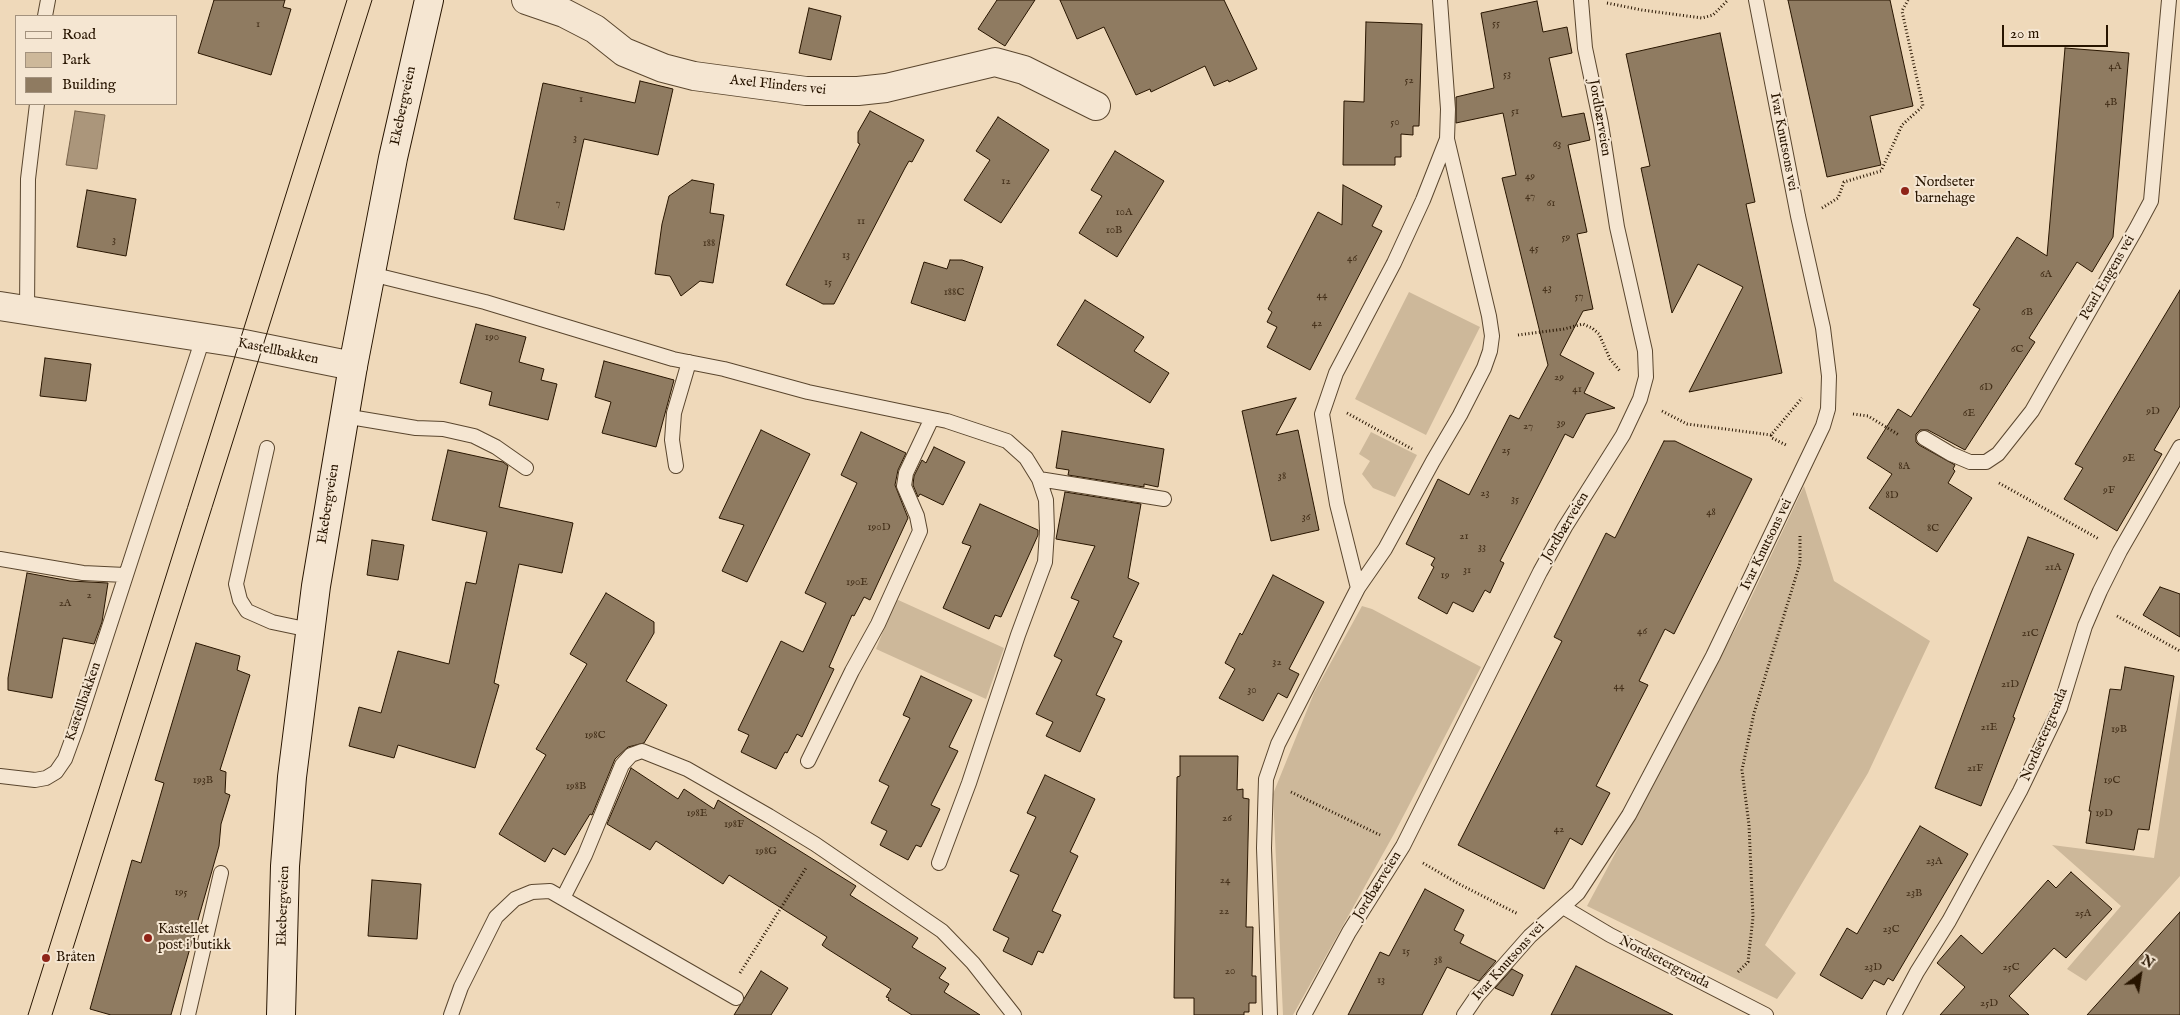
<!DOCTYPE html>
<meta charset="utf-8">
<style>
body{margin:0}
#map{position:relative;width:2180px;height:1015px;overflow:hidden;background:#efd9ba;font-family:"IM FELL English",serif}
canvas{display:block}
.legend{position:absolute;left:15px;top:15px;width:162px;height:90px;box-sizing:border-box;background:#f5e6d2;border:1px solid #a3927e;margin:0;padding:6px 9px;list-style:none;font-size:15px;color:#281500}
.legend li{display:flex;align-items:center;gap:10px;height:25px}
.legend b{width:25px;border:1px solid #a3927e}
.north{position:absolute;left:2115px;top:950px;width:50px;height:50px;-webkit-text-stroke:4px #f5e6d2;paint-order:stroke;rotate:31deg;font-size:14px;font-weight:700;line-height:20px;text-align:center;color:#281500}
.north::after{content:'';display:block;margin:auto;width:18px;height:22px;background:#281500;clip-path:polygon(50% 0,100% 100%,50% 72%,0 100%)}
.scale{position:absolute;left:2002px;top:25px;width:106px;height:22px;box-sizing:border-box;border:2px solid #281500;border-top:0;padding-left:6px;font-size:15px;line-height:18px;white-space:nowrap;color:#281500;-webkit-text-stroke:4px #f5e6d2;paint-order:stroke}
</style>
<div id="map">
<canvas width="2180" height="1015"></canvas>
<ul class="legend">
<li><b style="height:6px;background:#f5e6d2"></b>Road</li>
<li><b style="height:14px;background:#cdb89a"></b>Park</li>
<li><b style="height:14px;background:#8f7b61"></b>Building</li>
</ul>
<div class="north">N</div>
<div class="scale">20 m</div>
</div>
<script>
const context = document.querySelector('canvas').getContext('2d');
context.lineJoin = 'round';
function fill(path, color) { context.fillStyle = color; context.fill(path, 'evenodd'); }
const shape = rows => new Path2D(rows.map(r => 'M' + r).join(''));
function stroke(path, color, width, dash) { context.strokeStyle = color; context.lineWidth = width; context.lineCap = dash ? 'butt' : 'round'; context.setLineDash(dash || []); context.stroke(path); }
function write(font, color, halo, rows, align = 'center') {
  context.font = font + ' "IM FELL English",serif'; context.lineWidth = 4; context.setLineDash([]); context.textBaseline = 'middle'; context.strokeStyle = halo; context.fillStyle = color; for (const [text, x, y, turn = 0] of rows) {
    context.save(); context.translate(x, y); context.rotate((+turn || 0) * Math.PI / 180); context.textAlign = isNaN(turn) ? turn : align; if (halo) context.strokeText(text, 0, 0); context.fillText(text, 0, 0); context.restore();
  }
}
fill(shape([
 [1409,292,1480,327,1426,435,1355,399],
 [1371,432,1417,455,1395,497,1373,488,1362,474,1370,461,1359,454],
 [1804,486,1834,581,1930,641,1868,773,1765,945,1796,973,1777,999,1587,906,1742,617],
 [896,599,1004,648,986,699,876,649],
 [1362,606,1372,609,1481,667,1394,834,1293,1015,1283,1015,1273,794,1314,693],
 [2180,689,2180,876,2086,981,2067,969,2121,906,2052,845,2154,858]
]), '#cdb89a');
const water = shape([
 [75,111,105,115,97,169,66,165,75,111]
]);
fill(water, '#ab967b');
stroke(water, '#77624a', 1);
const building = shape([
 [214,0,285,0,283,7,291,9,271,75,198,53,214,0],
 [997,0,1035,0,1005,46,978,29,997,0],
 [1060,0,1224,0,1257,69,1229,82,1228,80,1214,86,1205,66,1151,92,1150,89,1136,95,1104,27,1077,39,1060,0],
 [1788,0,1890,0,1913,106,1870,116,1881,165,1827,177,1788,0],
 [1537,1,1543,32,1567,27,1572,53,1549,58,1562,117,1584,113,1590,140,1568,145,1587,232,1577,234,1593,309,1583,311,1560,355,1594,373,1584,393,1615,408,1586,414,1573,438,1565,434,1500,561,1504,563,1490,593,1485,590,1473,612,1453,602,1447,614,1418,598,1434,567,1431,565,1435,558,1406,544,1438,479,1469,495,1510,415,1519,419,1548,365,1502,178,1516,175,1503,113,1456,123,1456,97,1494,88,1481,13,1537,1],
 [809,8,841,16,831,60,799,53,809,8],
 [1366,22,1422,24,1419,126,1413,126,1413,135,1401,134,1401,157,1395,157,1395,165,1343,165,1344,101,1364,102,1366,22],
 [1720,33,1755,202,1746,204,1782,373,1689,392,1743,287,1698,264,1672,313,1641,168,1650,166,1626,54,1720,33],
 [2065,48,2129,53,2113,237,2092,272,2077,262,2029,338,2035,342,1965,450,1928,430,1920,430,1916,434,1916,442,1919,445,1955,465,1953,469,1955,471,1948,483,1972,498,1937,552,1869,508,1892,474,1867,458,1898,409,1911,417,1980,309,1973,305,2017,237,2047,256,2065,48],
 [640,81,673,89,658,155,584,139,564,230,514,219,543,83,635,103,640,81],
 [870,111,924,140,912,162,909,161,905,168,834,304,823,304,786,285,860,144,858,143,858,132,870,111],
 [998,117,1049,150,1001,223,964,200,990,160,976,151,998,117],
 [1115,151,1164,181,1117,257,1079,233,1102,196,1091,190,1115,151],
 [692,180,714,184,710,213,724,215,713,283,700,281,681,296,670,276,655,274,662,224,669,196,692,180],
 [1343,185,1382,206,1372,226,1382,231,1310,370,1267,347,1277,327,1267,322,1272,312,1268,309,1318,212,1342,225,1343,185],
 [87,190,136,199,126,256,77,247,87,190],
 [950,260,962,260,983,267,965,321,911,303,924,262,947,269,950,260],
 [2180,290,2180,406,2154,450,2162,454,2117,531,2064,499,2083,468,2075,464,2180,290],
 [1085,300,1144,337,1134,351,1169,373,1150,403,1057,345,1085,300],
 [476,324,526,337,519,362,544,369,541,380,557,384,548,420,489,405,492,392,460,383,476,324],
 [45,358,91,364,86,401,40,396,45,358],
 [604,361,674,380,656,447,602,433,611,402,595,397,604,361],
 [1296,398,1276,435,1298,430,1319,530,1271,541,1242,411,1296,398],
 [761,430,810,454,747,582,722,571,744,525,719,518,761,430],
 [1062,431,1164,449,1158,487,1144,484,1144,487,1068,475,1069,470,1056,468,1062,431],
 [861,432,906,453,898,470,895,485,908,518,870,600,864,597,854,616,852,615,829,667,834,669,802,737,797,734,787,753,785,752,776,769,741,752,749,735,738,730,781,641,803,652,826,603,805,593,857,483,841,475,861,432],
 [1664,441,1675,441,1752,479,1674,634,1665,629,1639,681,1648,685,1596,786,1610,793,1582,845,1570,838,1544,889,1458,845,1562,641,1554,637,1606,533,1615,538,1664,441],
 [934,447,965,462,943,505,920,494,918,497,913,485,914,476,922,460,926,463,934,447],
 [448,450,503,462,508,466,499,507,573,523,562,573,519,564,494,683,499,685,475,768,398,745,394,758,349,746,359,707,381,713,398,651,449,664,466,582,476,584,487,532,432,520,448,450],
 [1065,492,1141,504,1128,578,1139,583,1113,637,1122,641,1096,695,1105,699,1080,752,1046,736,1053,722,1036,714,1062,660,1054,656,1079,601,1071,598,1095,546,1056,539,1065,492],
 [980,504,1038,530,1038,535,1001,617,995,615,989,629,943,608,971,546,962,543,980,504],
 [2028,537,2074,554,2013,717,2015,718,1981,806,1935,788,2028,537],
 [372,540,404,545,398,580,367,575,372,540],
 [27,573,70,581,108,583,102,622,94,644,63,638,52,698,8,690,8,678,27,573],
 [1273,575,1324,602,1289,669,1299,674,1287,698,1278,693,1263,721,1219,698,1235,669,1225,663,1240,633,1242,635,1273,575],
 [2160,587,2180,594,2180,637,2143,615,2160,587],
 [606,593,654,622,654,633,626,681,667,705,644,743,628,747,615,759,592,815,590,814,565,855,553,848,545,862,499,834,546,755,536,749,587,664,570,654,606,593],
 [196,643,240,656,237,670,250,675,220,770,226,772,225,793,230,795,221,824,219,846,171,1015,111,1015,90,1009,132,860,141,863,164,783,155,780,196,643],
 [2125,667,2174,676,2149,830,2138,829,2134,850,2086,843,2091,811,2089,811,2110,689,2121,690,2125,667],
 [921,676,972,700,949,747,958,751,931,805,940,809,921,847,916,845,908,860,880,845,887,831,871,823,889,786,879,781,910,718,903,715,921,676],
 [1180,756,1238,756,1237,790,1243,789,1243,798,1249,799,1246,927,1253,927,1252,976,1256,976,1256,1003,1249,1003,1249,1012,1244,1012,1244,1015,1194,1015,1194,998,1174,998,1177,777,1180,776,1180,756],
 [631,768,678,799,684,789,714,809,718,800,856,886,850,895,918,938,912,947,946,968,939,978,949,984,944,992,980,1015,912,1015,888,1000,889,998,886,997,891,989,826,948,822,945,827,937,729,875,723,884,656,841,650,850,607,824,631,768],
 [1045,775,1095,799,1070,852,1078,856,1052,911,1061,915,1043,953,1038,951,1032,965,1003,951,1009,938,993,930,1019,875,1010,871,1036,817,1027,813,1045,775],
 [1920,826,1968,854,1893,981,1888,978,1884,985,1874,980,1862,999,1820,975,1847,928,1857,934,1920,826],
 [2071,872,2112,909,2066,958,2054,948,2009,996,2029,1015,1940,1015,1965,987,1937,963,1961,935,1982,954,2048,880,2056,888,2071,872],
 [372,880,421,884,417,939,368,936,372,880],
 [1425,889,1464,910,1454,930,1464,935,1460,943,1496,961,1479,981,1447,967,1422,1015,1348,1015,1380,952,1389,956,1425,889],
 [2180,912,2180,1015,2087,1015,2151,944,2180,912],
 [1576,966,1673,1015,1551,1015,1576,966],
 [1512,969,1523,975,1513,996,1495,988,1512,969],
 [761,971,788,988,771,1015,734,1015,761,971]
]);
fill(building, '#8f7b61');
stroke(building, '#281500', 1);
const service = shape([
 [45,16,48,0],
 [371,274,485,302,673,359,724,369,808,392,947,421,1007,441,1026,458,1039,479,1046,500,1047,531,1045,562,1018,635,969,783,939,863],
 [27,311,28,179,37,104],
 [344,416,416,428,443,429,474,436,496,447,526,468],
 [1924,438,1951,454,1970,462,1986,462,1998,454,2032,411,2136,229,2151,201,2169,0],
 [267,448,236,584,240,600,247,611,272,622,310,630],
 [676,466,672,440,674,413,689,362],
 [1039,479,1164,499],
 [0,559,83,573,125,575],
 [1358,588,1337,504,1322,414,1336,373,1394,263,1423,200,1447,139,1448,109,1440,0],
 [808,761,852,671,878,624,920,531,917,516,904,486,906,473,932,418],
 [0,776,35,780,46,778,56,772,65,759,76,729,203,338],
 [563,898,585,855,622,765,631,755,642,751,687,769,769,816,815,844,942,931,973,963,1014,1015],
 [1563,907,1610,935,1766,1015],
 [188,1015,221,873],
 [451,1015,461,987,496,917,515,899,532,892,550,891,736,998],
 [1270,1015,1264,848,1266,779,1278,744,1358,588,1385,549,1433,461,1460,415,1484,368,1490,351,1492,336,1489,316,1447,139],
 [1304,1015,1349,932,1403,846,1540,572,1565,527,1623,435,1640,399,1646,377,1645,351,1617,227,1601,124,1585,48,1581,0],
 [1464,1015,1477,996,1530,936,1578,893,1629,815,1713,656,1823,426,1828,409,1829,376,1823,328,1798,216,1756,0],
 [1894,1015,1917,972,1949,921,2020,791,2060,708,2085,626,2100,591,2120,551,2180,447]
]);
const minor = shape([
 [526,0,564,13,595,29,624,52,663,68,694,76,806,91,858,91,886,88,995,62,1024,70,1096,106],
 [0,306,239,343,353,366]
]);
const secondary = shape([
 [281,1015,285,866,292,777,316,586,353,366,393,158,429,0]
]);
stroke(service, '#5a462e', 16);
stroke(minor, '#5a462e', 30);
stroke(secondary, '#281500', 30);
stroke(shape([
 [1607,3,1642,10,1702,18,1713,15,1728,0],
 [1822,208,1838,198,1844,182,1881,171,1902,125,1923,106,1902,11,1908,0],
 [1518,335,1564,329,1583,324,1592,328,1599,334,1610,359,1620,371],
 [1662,411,1687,424,1771,435,1802,398],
 [1347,413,1412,449],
 [1853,414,1868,416,1899,435],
 [1771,435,1772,438,1786,445],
 [1999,483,2099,539],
 [2117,616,2180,651],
 [1291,792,1380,835],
 [1423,863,1459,884,1518,914],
 [1738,972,1748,962,1753,917,1749,825,1742,770,1754,713,1800,563,1800,536],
 [740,973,806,868]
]), '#281500', 3, [1, 2.5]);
stroke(service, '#f5e6d2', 14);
stroke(minor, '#f5e6d2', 28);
stroke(secondary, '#f5e6d2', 28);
stroke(shape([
 [28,1015,347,0],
 [52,1015,372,0]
]), '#281500', 1);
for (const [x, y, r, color] of [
 [1905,191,5,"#8f2418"],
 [148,938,5,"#8f2418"],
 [46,958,5,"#8f2418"]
]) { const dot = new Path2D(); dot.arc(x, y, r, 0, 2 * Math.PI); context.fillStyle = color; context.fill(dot); stroke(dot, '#f5e6d2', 2); }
write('11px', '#422e18', null, [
 ["55",1496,24],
 ["1",258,25],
 ["4A",2115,67],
 ["53",1507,75],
 ["52",1409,81],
 ["1",581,100],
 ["4B",2111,103],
 ["51",1515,112],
 ["50",1395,123],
 ["3",575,139],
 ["63",1557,145],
 ["49",1530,177],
 ["12",1006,182],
 ["47",1530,197],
 ["7",558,204],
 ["61",1551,204],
 ["10A",1124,213],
 ["11",861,222],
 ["10B",1114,231],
 ["59",1566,238],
 ["3",114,241],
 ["188",709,244],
 ["45",1534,249],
 ["13",846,256],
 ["46",1352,259],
 ["6A",2046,275],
 ["15",828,283],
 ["43",1547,289],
 ["188C",954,293],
 ["44",1322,296],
 ["57",1579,297],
 ["6B",2027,313],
 ["42",1317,324],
 ["190",492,338],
 ["6C",2017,350],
 ["29",1559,378],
 ["6D",1986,388],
 ["41",1577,390],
 ["9D",2153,412],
 ["6E",1969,414],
 ["39",1561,424],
 ["27",1528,427],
 ["25",1506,451],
 ["9E",2129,459],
 ["8A",1904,467],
 ["38",1282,477],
 ["9F",2109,491],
 ["23",1485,494],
 ["8D",1892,496],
 ["35",1515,500],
 ["48",1711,513],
 ["36",1306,518],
 ["190D",879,528],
 ["8C",1933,529],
 ["21",1464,537],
 ["33",1482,548],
 ["21A",2053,568],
 ["31",1467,571],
 ["19",1445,576],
 ["190E",857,583],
 ["2",89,596],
 ["2A",65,604],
 ["46",1642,632],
 ["21C",2030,634],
 ["32",1277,663],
 ["21D",2010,685],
 ["44",1619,687],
 ["30",1252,691],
 ["21E",1989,728],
 ["19B",2119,730],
 ["198C",595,736],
 ["21F",1975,769],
 ["193B",203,781],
 ["19C",2112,781],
 ["198B",576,787],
 ["198E",697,814],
 ["19D",2104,814],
 ["26",1227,819],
 ["198F",734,825],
 ["42",1559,830],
 ["198G",766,852],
 ["23A",1934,862],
 ["24",1225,881],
 ["195",181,893],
 ["23B",1914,894],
 ["22",1224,912],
 ["25A",2083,914],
 ["23C",1891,930],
 ["15",1406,952],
 ["38",1438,961],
 ["23D",1873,968],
 ["25C",2011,968],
 ["20",1230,972],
 ["13",1381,981],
 ["25D",1989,1004]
]);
write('14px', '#281500', '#f5e6d2', [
 ["Axel Flinders vei",778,86,6],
 ["Ekebergveien",404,106,-78],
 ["Jordbærveien",1599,118,80],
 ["Ivar Knutsons vei",1783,142,79],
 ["Pearl Engens vei",2108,278,-60],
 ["Kastellbakken",278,352,12],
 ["Ekebergveien",329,504,-81],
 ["Jordbærveien",1566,527,-59],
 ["Ivar Knutsons vei",1767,545,-64],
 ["Kastellbakken",84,702,-71],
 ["Nordsetergrenda",2045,735,-67],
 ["Jordbærveien",1378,886,-58],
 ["Ekebergveien",284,906,-88],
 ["Ivar Knutsons vei",1509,962,-48],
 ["Nordsetergrenda",1664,963,27]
]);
write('14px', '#281500', '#f5e6d2', [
 ["Nordseter",1915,183],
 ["barnehage",1915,199],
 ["Kastellet",158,930],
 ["post i butikk",158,946],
 ["Bråten",56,958]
], 'left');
</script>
